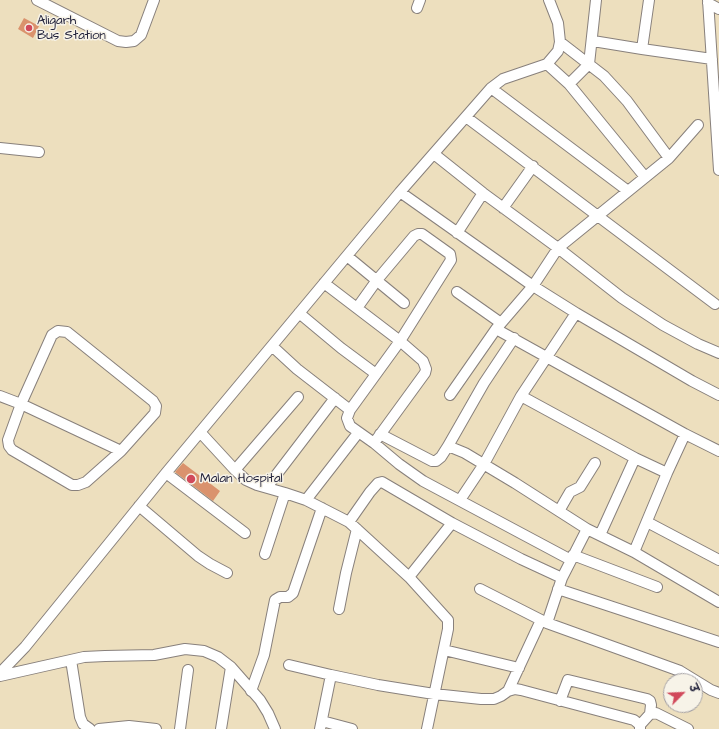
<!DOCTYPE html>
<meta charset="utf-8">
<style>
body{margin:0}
#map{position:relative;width:719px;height:729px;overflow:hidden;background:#eddfbe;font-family:"Architects Daughter","Playpen Sans Deva",sans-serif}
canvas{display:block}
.north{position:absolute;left:663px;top:673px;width:40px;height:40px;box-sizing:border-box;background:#f7f3e8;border:1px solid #a29fa3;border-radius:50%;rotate:66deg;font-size:11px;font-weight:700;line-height:16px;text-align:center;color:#22223b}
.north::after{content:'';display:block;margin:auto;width:14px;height:18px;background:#d1495b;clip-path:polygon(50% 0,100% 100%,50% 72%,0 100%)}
</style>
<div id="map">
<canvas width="719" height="729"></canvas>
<div class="north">उ</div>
</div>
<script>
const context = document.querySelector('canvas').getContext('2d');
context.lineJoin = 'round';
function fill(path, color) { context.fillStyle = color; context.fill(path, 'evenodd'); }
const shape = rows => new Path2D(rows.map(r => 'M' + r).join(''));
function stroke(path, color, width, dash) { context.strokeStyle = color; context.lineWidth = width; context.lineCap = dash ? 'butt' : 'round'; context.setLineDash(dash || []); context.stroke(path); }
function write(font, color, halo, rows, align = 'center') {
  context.font = font + ' "Architects Daughter",sans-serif'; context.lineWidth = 3; context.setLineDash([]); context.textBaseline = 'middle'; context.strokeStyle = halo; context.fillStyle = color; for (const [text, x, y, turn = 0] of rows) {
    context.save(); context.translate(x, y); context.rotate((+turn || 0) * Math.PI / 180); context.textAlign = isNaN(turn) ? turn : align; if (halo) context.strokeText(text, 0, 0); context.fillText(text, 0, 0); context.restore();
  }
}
fill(shape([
 [24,18,39,26,33,38,18,29],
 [183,463,220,491,213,501,175,472]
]), '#da926d');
const minor = shape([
 [37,0,118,41,126,42,134,41,141,35,154,0],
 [708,0,719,170],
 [708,3,719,9],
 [417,8,420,0],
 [593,41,642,49,712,59],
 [560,42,604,76,627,101,669,158],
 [642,49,649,0],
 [547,64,569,84,645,177],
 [569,84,589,64,596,0],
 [491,88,628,191],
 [466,117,715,304],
 [0,148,39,152],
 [434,154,483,193,558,248,622,298,663,325,698,344,719,353],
 [400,192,533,286,576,313,521,396,484,464,460,500],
 [503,208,533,166],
 [457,233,483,193],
 [347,256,404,303],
 [324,283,400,341,451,260,450,254,422,234,418,234,414,236,377,280,357,308],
 [457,292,501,323],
 [299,313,341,348,376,374],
 [576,313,692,381,719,395],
 [496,329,685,434,719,451],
 [272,346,297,369,350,410],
 [450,395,496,329,533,286,558,248,669,158,698,125],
 [0,396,21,404,121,451,155,413,156,406,153,401,67,332,58,331,52,335,21,404,8,440,9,446,12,450,72,485,78,485,86,482,121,451],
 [521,396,635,458,600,535],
 [200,432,235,470,246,480,257,485,285,493,306,500,349,522,409,577,448,620,448,629,427,729],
 [380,434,432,461,436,461,441,457,448,446,465,453,515,483,587,529,634,552,719,602],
 [374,443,425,373,426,369,423,361,400,341,350,410,347,418,350,426,374,443,399,464,423,481,571,560],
 [448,446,484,383,514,338],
 [635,458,667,473],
 [235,470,298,397],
 [166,473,245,533],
 [267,487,335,398],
 [306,500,358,433],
 [139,506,198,556,210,564,227,573],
 [559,511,570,492,580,487,595,463],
 [349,522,370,492,378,483,382,482,452,523,521,559,562,578],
 [647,522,719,560],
 [634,552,667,473,685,434],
 [265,554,285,493],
 [573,555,657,587],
 [409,577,452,523],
 [480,589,547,623,680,671,711,690,719,693],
 [558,589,719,642],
 [339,609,346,573,357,529],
 [547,623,562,578,587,529],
 [444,650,519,668],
 [71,660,80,717,83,724,90,729],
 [289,665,331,675,320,729],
 [0,673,25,647,166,473,400,192,491,88,503,79,547,64,558,51,560,42,558,23,549,0],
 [331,675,378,685,434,694,481,699,494,699,501,696,508,691,515,689,521,690,634,720,640,725,640,729],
 [0,676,84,657,105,656,154,655,185,649,204,651,218,657,231,667,260,700,268,713,275,729],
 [251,691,264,655,275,600,280,597,288,597,293,593,322,508],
 [508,691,541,620],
 [560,701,568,680,647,699,650,701,651,705,650,714],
 [322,721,352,729],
 [640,725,650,714,656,713,688,729],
 [99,729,129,726,156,729],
 [180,729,188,670],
 [221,729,231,667]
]);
stroke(minor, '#88807c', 12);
stroke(minor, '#fff', 10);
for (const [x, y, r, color] of [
 [29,28,4,"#d1495b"],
 [191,479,5,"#d1495b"]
]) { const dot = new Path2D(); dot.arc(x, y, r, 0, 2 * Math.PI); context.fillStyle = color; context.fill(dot); stroke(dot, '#f7f3e8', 1.5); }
write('13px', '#22223b', '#f7f3e8', [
 ["Aligarh",37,21],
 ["Bus Station",37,36],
 ["Malan Hospital",200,479]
], 'left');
</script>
